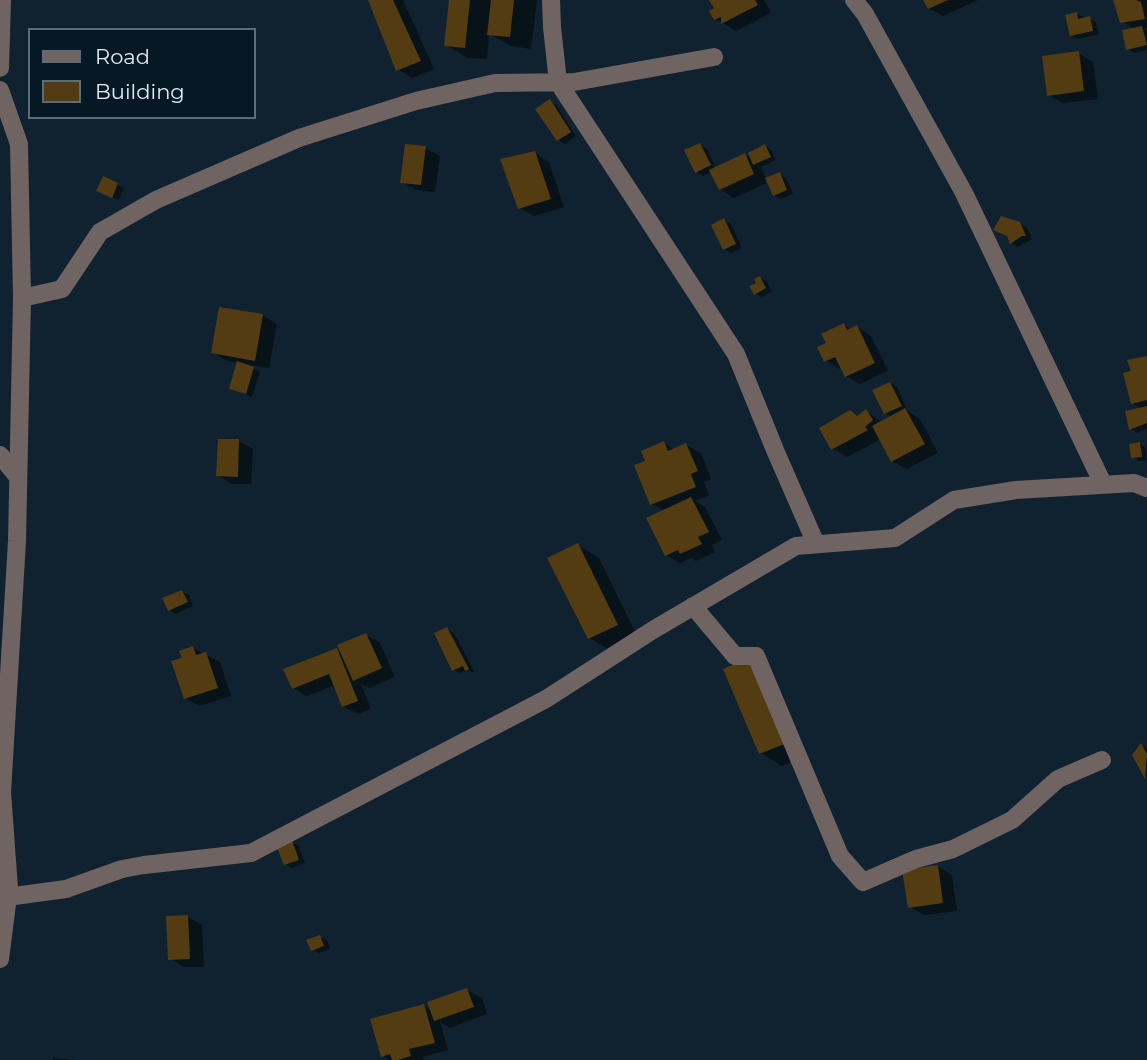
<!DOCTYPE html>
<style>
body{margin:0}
#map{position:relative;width:1147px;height:1060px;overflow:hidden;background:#10222f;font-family:Montserrat,sans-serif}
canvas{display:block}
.legend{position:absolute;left:28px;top:28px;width:228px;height:91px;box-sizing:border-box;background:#071825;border:2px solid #5e6c78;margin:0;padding:9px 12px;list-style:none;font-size:21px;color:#e0ebf4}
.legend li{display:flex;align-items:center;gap:14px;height:35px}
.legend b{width:35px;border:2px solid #5e6c78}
</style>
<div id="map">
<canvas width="1147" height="1060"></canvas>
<ul class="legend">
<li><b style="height:9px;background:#6f6462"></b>Road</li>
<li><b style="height:19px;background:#533c11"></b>Building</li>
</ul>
</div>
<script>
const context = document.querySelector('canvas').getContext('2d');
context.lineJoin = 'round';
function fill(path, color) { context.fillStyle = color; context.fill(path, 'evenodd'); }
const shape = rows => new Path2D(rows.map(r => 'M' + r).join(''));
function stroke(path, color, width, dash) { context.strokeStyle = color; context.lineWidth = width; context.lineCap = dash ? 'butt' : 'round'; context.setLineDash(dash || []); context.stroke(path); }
fill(shape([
 [369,0,403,0,434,69,412,78,398,69],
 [451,0,537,0,531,49,511,46,489,34,487,59,468,58,446,45],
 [712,0,764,0,771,13,736,31,716,19,716,9],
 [925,0,978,0,943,16,929,8],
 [1115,0,1147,0,1147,28,1144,29,1147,30,1147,50,1134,53,1128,49,1135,29,1121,21],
 [1076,14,1096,22,1099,34,1078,39,1071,35],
 [1078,53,1093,62,1098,99,1063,103,1049,95],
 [550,101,556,105,576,136,565,144,558,140],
 [700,145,707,149,716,169,745,155,753,160,765,146,771,150,776,160,761,167,766,179,779,174,786,178,793,194,781,199,774,195,769,182,734,198,720,189,712,171,703,176,696,172],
 [425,148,440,156,435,192,417,190,402,182],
 [535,153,549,162,564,207,534,216,520,208],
 [104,178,124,188,119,200,105,194],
 [724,220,731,224,742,248,731,253,724,249],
 [1019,223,1027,228,1032,239,1018,247,1012,243,1008,236],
 [760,278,766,281,772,291,762,297,755,293],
 [221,309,263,316,277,324,269,368,247,365,260,372,252,397,231,388,239,363,227,361,213,352],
 [844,325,852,330,857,327,871,336,888,371,860,384,846,376,842,368,840,369,826,361,828,344],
 [1147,358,1147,429,1137,433,1131,429,1143,409,1132,403,1133,372],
 [890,383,897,387,907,410,906,410,920,419,938,453,907,469,892,461,881,439,847,457,832,448,850,412,859,417,866,411,883,423,893,417,885,413],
 [238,441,253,449,251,484,232,484,218,475],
 [664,443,675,450,686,445,701,453,711,479,704,482,709,495,695,501,705,507,722,540,712,545,715,552,696,561,691,558,680,563,666,555,664,511,652,504,647,462],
 [1140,444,1146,448,1147,460,1140,461,1133,457],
 [578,545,599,558,638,638,611,651,589,638],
 [182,592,189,595,193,606,176,614,169,610],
 [447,629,454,633,475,673,467,670,460,673,454,670],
 [366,635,380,643,395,677,369,688,361,684,371,709,358,714,343,706,335,685,307,696,293,688,337,650,343,653],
 [193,648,220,662,231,696,200,706,185,698,184,659],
 [726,670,807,755,782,766,761,753],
 [1142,746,1147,749,1147,778,1134,756],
 [292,842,298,845,305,863,292,868,285,864],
 [937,866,952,875,957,911,924,915,909,907],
 [188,917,202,925,204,967,184,967,170,959],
 [320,937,327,940,330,949,319,953,312,949],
 [467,990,482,998,487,1014,450,1028,440,1022,448,1050,423,1057,424,1060,390,1060,382,1055,424,1006,432,1011],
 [53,1058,74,1060,53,1060]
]), '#0007');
fill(shape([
 [368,0,393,0,421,61,396,71],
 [449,0,470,0,465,48,444,46],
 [491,0,514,0,510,37,487,35],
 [709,0,755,0,758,5,721,24,721,17,714,20,709,11,714,8],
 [923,0,948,0,928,9],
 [1113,0,1136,0,1141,2,1145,19,1120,23],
 [1077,12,1078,19,1090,16,1093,31,1070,36,1065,15],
 [1142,26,1147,45,1126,50,1122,30],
 [1079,51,1084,91,1047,96,1042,56],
 [550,99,571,132,557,141,535,109],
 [700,143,711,165,695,173,684,150],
 [405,144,426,146,421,185,400,183],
 [765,144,771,157,753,165,748,153],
 [535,151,551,199,518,209,500,159],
 [745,153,754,174,719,190,709,170],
 [780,172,787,190,773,196,765,178],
 [103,176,118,183,112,198,96,191],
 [1001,216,1020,222,1026,236,1022,236,1010,244,1007,236,993,230],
 [724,218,736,244,723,250,711,225],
 [760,276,766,288,754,295,749,286,756,283,754,279],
 [219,307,263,314,255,361,211,353],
 [844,323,847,330,857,325,875,363,845,377,835,357,824,362,817,347,826,343,821,334],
 [1147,356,1147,400,1131,404,1123,373,1131,371,1127,360],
 [237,361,254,367,246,394,229,389],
 [890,382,902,406,884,414,872,390],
 [1147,406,1147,423,1129,430,1125,411],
 [905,408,925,444,891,462,872,426],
 [866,409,873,420,865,427,868,430,831,450,819,428,850,410,857,416],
 [218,439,239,439,238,477,216,476],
 [664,441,668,451,686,443,698,471,691,474,696,487,650,505,634,465,645,461,641,451],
 [1140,442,1142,457,1131,458,1129,444],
 [691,497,709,532,698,537,702,544,680,554,678,550,665,556,646,518],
 [578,543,618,625,588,639,547,558],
 [182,590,188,602,168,611,162,598],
 [447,627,469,669,465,671,463,666,452,671,434,633],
 [366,633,382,668,353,681,337,645],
 [193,646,196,655,206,652,218,688,184,699,171,661,182,658,179,651],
 [337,648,358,701,342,707,329,674,292,689,283,669],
 [750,658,787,743,759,754,723,669],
 [1141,743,1147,754,1145,779,1132,755],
 [292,840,299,860,284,865,276,845],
 [938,865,943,903,908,908,902,870],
 [188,915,190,959,168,960,166,916],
 [320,935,324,946,311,951,306,940],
 [467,988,474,1007,434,1021,427,1002],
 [424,1004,435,1043,409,1049,411,1056,398,1060,392,1060,390,1054,381,1057,370,1019]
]), '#533c11');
stroke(shape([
 [551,0,552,27,558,82,736,354,775,450,816,544],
 [854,0,865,14,964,193,1103,484],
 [22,298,62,289,100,232,156,200,299,138,416,101,495,83,574,82,714,57],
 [0,455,18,477],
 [693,606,735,656,756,656,840,856,863,882,916,859,953,849,1012,820,1058,779,1102,760],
 [7,897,66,889,122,869,144,865,251,853,546,699,653,630,796,546,895,538,954,500,1016,490,1134,483,1147,488]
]), '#6f6462', 18);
stroke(shape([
 [0,68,2,0],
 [0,90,19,144,22,298,17,541,2,792,9,888,0,959]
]), '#6f6462', 18);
</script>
